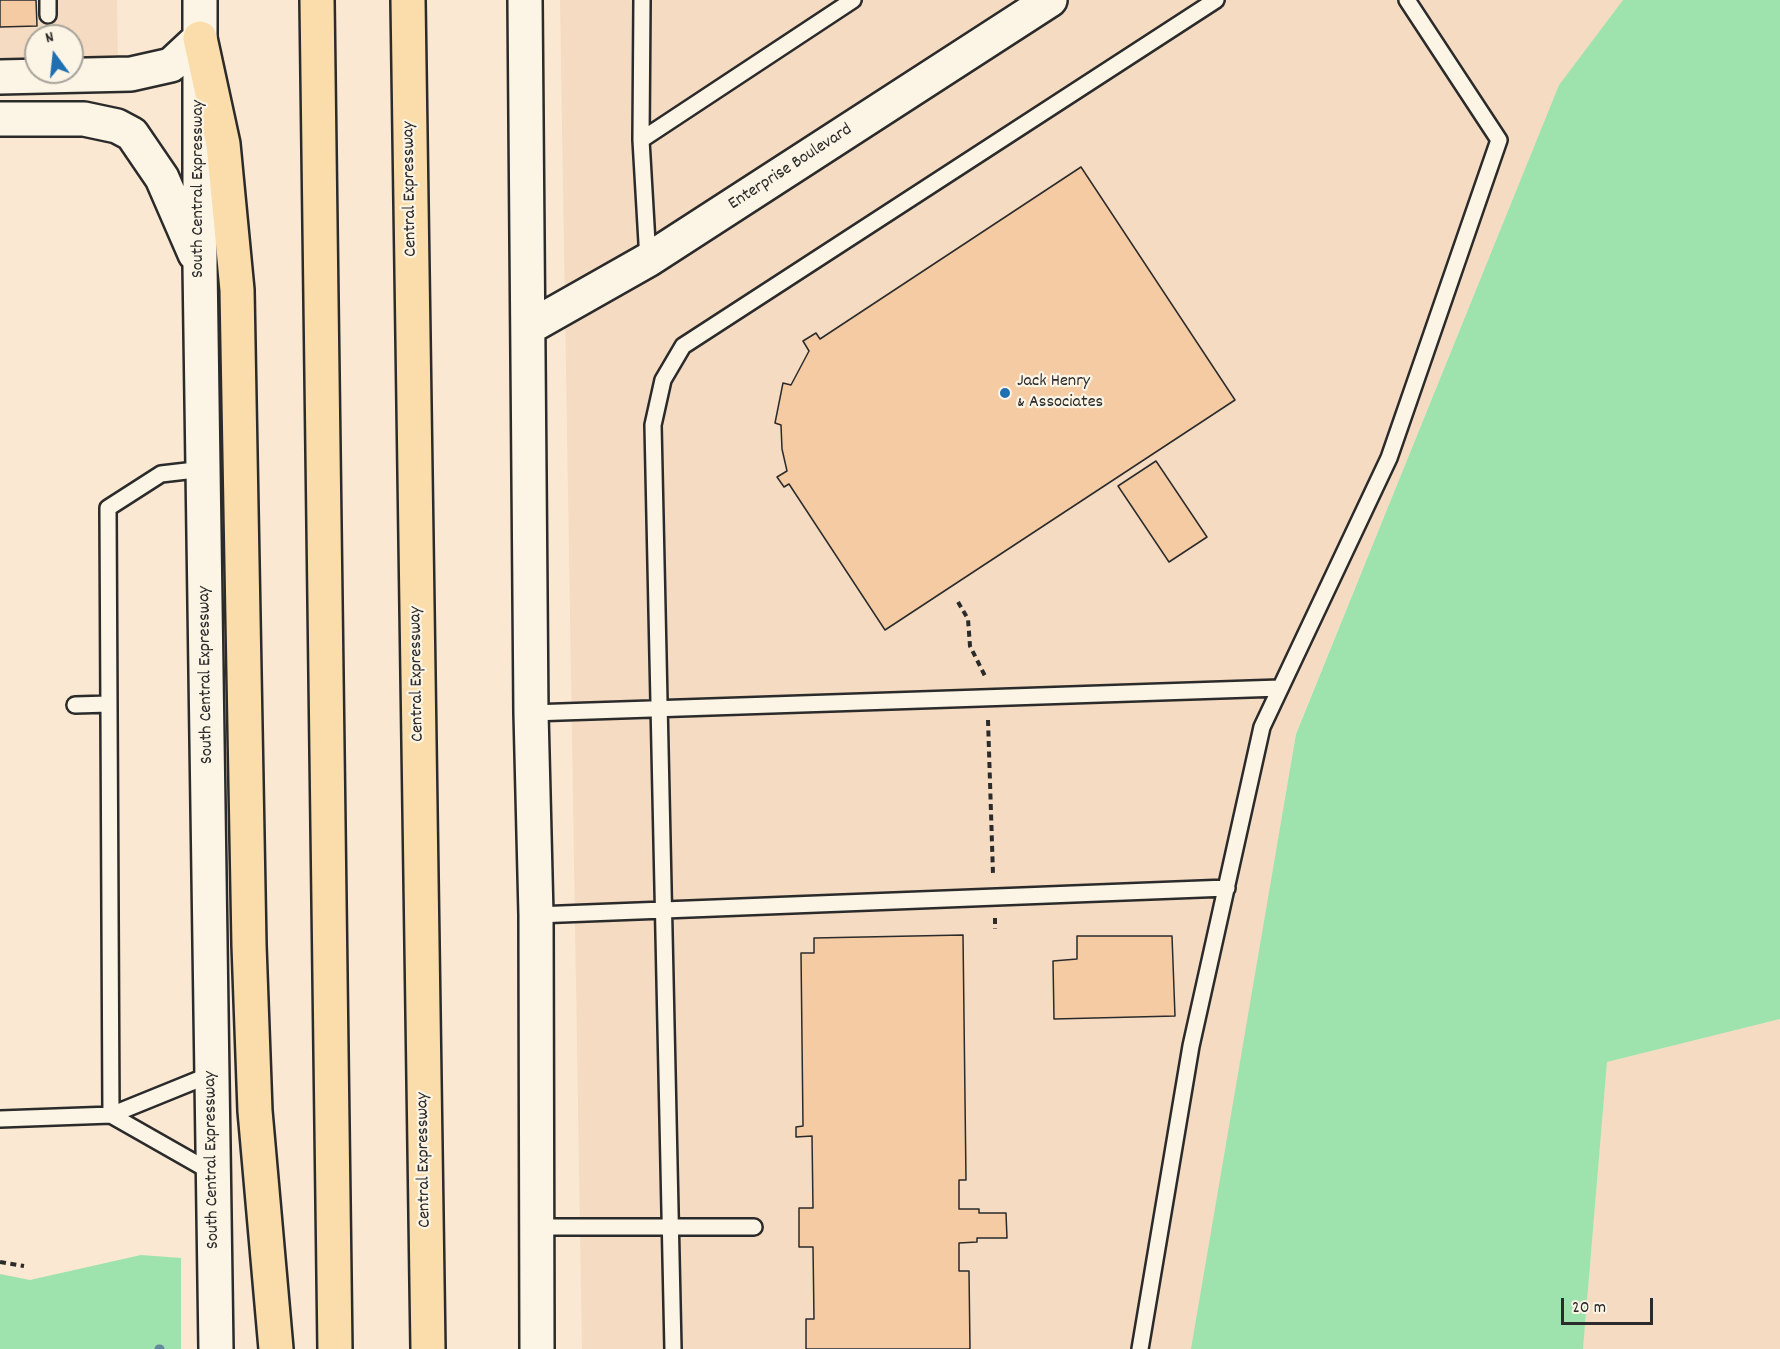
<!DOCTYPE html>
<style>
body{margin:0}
#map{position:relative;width:1780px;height:1349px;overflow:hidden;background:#fae8d2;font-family:Dekko,sans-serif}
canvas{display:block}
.north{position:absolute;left:24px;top:24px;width:60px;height:60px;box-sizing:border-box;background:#fcf5e5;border:2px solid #a8a49b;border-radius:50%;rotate:345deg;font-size:16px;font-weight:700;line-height:24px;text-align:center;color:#2b2b2b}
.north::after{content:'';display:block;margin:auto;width:21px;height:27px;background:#1f6fb2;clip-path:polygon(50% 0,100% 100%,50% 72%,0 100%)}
.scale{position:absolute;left:1561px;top:1298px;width:92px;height:27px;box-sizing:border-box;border:3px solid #2b2b2b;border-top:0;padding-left:8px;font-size:18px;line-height:21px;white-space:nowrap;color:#2b2b2b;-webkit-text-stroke:4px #fcf5e5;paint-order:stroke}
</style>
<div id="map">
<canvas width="1780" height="1349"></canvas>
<div class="north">N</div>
<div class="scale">20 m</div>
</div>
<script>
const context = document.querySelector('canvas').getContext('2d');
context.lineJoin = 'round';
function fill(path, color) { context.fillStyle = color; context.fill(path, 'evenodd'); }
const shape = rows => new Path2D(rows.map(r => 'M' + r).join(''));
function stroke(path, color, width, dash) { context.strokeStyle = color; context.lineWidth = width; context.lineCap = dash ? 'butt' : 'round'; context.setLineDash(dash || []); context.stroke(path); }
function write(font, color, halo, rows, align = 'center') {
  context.font = font + ' Dekko,sans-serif'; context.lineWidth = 4.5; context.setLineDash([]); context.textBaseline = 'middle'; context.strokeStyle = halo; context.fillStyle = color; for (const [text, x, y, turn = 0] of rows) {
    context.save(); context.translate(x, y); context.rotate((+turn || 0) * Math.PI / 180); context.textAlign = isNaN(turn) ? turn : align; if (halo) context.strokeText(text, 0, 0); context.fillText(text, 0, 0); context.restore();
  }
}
fill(shape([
 [0,0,117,0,118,68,72,68,72,36,36,36,36,69,0,69],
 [560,0,1623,0,1559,85,1296,733,1233,1110,1780,0,1399,1349,582,1349],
 [1780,1019,1780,1349,1583,1349,1607,1062]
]), '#f4dbc1');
fill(shape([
 [1623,0,1780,0,1780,1019,1607,1062,1583,1349,1191,1349,1296,734,1559,85],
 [141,1255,181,1258,181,1349,0,1349,0,1274,30,1280]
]), '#9ee2ad');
stroke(shape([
 [159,1349,160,1349]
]), '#638a9e', 9);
const building = shape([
 [0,0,36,0,37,26,0,27,0,0],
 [1081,167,1235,400,885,630,789,484,784,487,777,477,787,471,782,449,781,425,775,423,783,383,791,385,809,351,803,341,816,333,820,339,1081,167],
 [1156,461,1207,537,1169,562,1118,486,1156,461],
 [963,935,966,1180,959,1180,959,1209,979,1209,979,1213,1006,1213,1007,1238,977,1238,977,1242,959,1243,959,1271,969,1271,970,1349,806,1349,806,1319,814,1319,813,1247,799,1247,799,1208,813,1208,812,1136,796,1137,796,1127,803,1126,801,953,814,953,814,938,963,935],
 [1077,936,1172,936,1175,1016,1054,1019,1053,961,1077,959,1077,936]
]);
fill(building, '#f5cba4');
stroke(building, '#2b2b2b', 1.5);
const lane = shape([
 [48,0,48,15],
 [642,0,641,140,648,260],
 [641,140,853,0],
 [75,705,109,704],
 [531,713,1280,688],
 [536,915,1227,888],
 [111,1115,108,508,161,474,204,469],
 [111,1115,213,1173],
 [0,1119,111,1115,212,1074],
 [536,1227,754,1227],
 [673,1349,653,425,663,380,683,346,1216,0],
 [1140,1349,1191,1046,1262,727,1389,458,1499,140,1407,0]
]);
const secondary = shape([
 [200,0,200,265,216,1349],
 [525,0,531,713,536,915,537,1349],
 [0,77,131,74,171,65,200,38],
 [0,119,84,119,117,126,132,134,162,178,195,254],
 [528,328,648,260,1050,0]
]);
const highway = shape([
 [317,0,335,1349],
 [408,0,428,1349],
 [200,38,223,144,237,290,249,945,255,1111,276,1349]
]);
stroke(lane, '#2b2b2b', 20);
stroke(secondary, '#2b2b2b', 38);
stroke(highway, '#2b2b2b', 38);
stroke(shape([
 [958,602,968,619,970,646,985,676],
 [988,720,993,874],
 [995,918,995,929],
 [0,1262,24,1266]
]), '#2b2b2b', 4, [6, 4.5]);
stroke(lane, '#fcf5e5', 15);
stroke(secondary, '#fcf5e5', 33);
stroke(highway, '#faddab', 33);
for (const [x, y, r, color] of [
 [1005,393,6,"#1f6fb2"]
]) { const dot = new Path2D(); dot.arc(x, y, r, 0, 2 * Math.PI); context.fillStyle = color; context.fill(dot); stroke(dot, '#fcf5e5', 2); }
write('18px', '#2b2b2b', '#fcf5e5', [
 ["Enterprise Boulevard",791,168,-33],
 ["South Central Expressway",200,189,-90],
 ["Central Expressway",411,189,-91],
 ["Central Expressway",418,674,-91],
 ["South Central Expressway",207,675,-91],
 ["South Central Expressway",213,1160,-91],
 ["Central Expressway",425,1160,-91]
]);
write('18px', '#2b2b2b', '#fcf5e5', [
 ["Jack Henry",1017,383],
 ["& Associates",1017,404]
], 'left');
</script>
